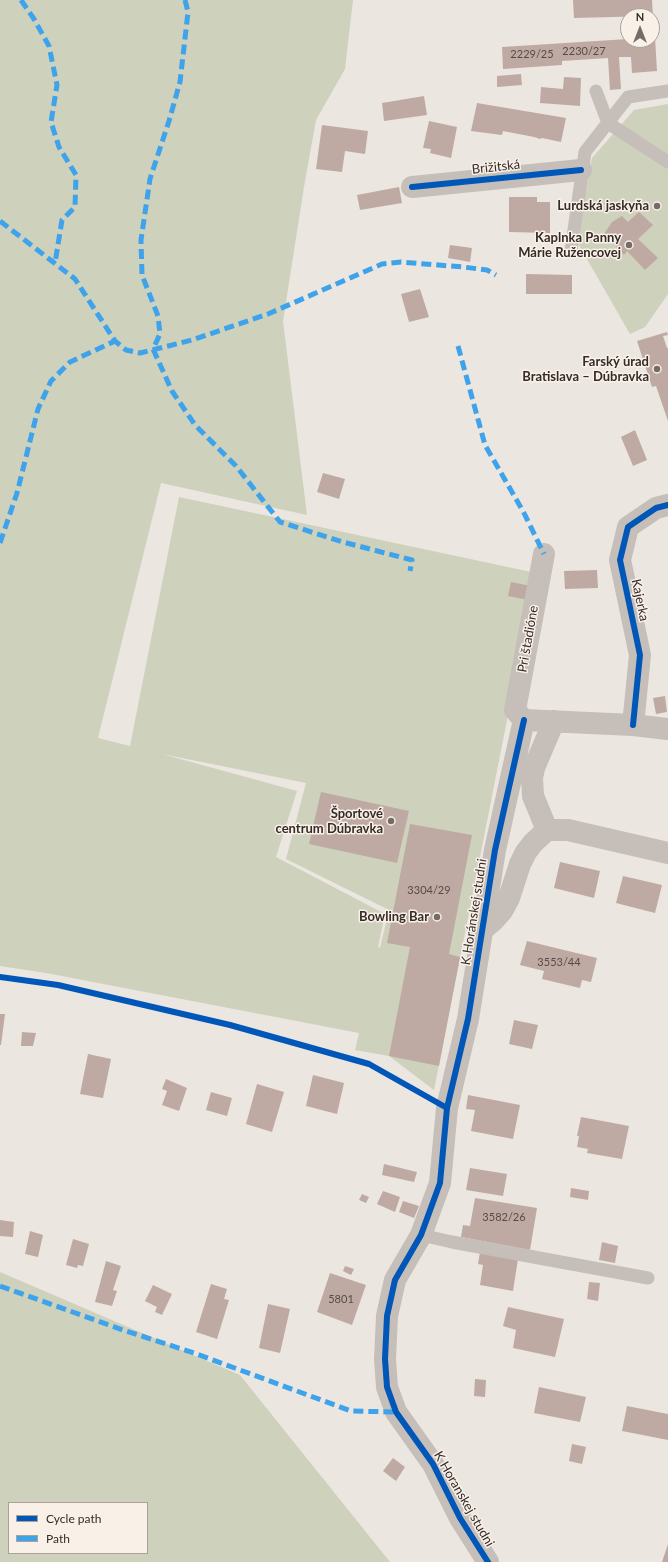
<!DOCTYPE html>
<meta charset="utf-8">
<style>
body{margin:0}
#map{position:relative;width:668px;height:1562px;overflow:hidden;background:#ece6e1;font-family:Lato,sans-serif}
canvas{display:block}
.legend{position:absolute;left:8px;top:1502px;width:140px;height:52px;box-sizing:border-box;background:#f9f0e8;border:1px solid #aba19b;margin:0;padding:5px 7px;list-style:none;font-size:12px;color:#352b28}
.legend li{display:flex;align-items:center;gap:8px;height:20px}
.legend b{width:20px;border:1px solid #aba19b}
.north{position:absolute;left:620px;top:8px;width:40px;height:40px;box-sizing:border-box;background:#f9f0e8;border:1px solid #aba19b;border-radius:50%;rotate:0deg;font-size:11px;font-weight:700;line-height:16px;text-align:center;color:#352b28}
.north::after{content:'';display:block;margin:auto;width:14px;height:18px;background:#756c69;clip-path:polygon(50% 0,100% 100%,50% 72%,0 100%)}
</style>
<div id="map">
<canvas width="668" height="1562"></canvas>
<ul class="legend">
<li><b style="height:5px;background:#0057b8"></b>Cycle path</li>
<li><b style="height:5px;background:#3ea3eb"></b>Path</li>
</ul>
<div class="north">N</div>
</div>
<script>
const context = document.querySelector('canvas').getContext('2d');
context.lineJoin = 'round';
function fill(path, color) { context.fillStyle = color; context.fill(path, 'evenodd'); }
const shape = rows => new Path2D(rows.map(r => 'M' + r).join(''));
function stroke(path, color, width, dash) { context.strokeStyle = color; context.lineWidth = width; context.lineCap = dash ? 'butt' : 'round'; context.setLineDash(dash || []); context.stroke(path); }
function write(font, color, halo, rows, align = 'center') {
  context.font = font + ' Lato,sans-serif'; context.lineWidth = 3; context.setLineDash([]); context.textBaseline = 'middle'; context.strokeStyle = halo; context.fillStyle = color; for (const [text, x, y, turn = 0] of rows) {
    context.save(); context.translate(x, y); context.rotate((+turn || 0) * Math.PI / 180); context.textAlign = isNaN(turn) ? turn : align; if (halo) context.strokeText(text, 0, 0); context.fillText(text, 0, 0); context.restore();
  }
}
fill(shape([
 [0,0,353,0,345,69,316,120,304,187,283,321,307,515,161,483,98,738,130,746,179,497,536,573,434,1090,389,1056,355,1050,359,1033,46,973,0,966],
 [162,754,306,783,286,859,389,910,380,948,378,947,385,914,276,857,297,791],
 [668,104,668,294,645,327,630,334,576,240,592,158,634,110],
 [0,1272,240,1375,390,1562,0,1562],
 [9,1503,147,1503,147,1553,9,1553]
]), '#ced1bc');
fill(shape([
 [573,0,652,0,653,16,574,18],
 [655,37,657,71,632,73,631,57,619,57,621,89,610,90,608,58,562,61,562,65,503,69,502,47,628,39,652,40,652,38],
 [521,74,522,85,497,87,497,76],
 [564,77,581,78,580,106,540,103,541,87,563,89],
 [424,96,427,115,384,121,382,103],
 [477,103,566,118,561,142,542,138,540,139,534,137,503,131,502,135,471,131],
 [429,121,457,127,451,158,430,153,431,149,423,148],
 [322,125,368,131,365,154,345,151,342,172,316,169],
 [399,187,402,203,360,210,357,195],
 [509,197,537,197,537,202,550,202,550,233,509,232],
 [639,212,653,225,638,239,658,258,645,270,627,251,624,255,604,234,612,222,622,216,628,222],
 [450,245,472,248,470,262,448,258],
 [526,274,572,275,572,294,526,294],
 [420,289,429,317,409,322,401,294],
 [667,332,668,335,663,336,667,348,668,348,668,421,656,386,652,387,637,341],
 [635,430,647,460,633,466,621,437],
 [323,473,345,479,339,499,317,492],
 [597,570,598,588,565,589,564,571],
 [511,582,531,586,528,600,508,596],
 [665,696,667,712,656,714,653,698],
 [321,792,409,811,397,863,309,844],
 [410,824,472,835,449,954,460,957,439,1066,389,1056,410,947,387,943],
 [560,862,600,871,594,898,554,888],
 [623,876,662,885,655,913,616,903],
 [527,941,597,958,591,982,582,980,580,988,542,979,544,971,520,965],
 [0,1014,5,1014,1,1045,0,1045],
 [514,1020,538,1025,532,1049,509,1044],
 [22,1032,36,1033,33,1046,21,1046],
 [88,1054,111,1059,103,1098,80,1094],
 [313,1075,344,1083,337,1114,306,1106],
 [166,1079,187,1088,179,1111,162,1105,167,1091,162,1089],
 [257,1084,284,1092,272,1132,246,1124],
 [211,1092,232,1098,227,1116,206,1110],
 [468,1095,520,1105,513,1139,471,1131,475,1110,466,1109],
 [581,1117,629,1126,622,1159,587,1153,588,1149,577,1147,579,1136,577,1136],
 [384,1164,417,1172,414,1182,382,1175],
 [470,1168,507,1174,503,1196,466,1190],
 [571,1188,589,1191,588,1200,570,1197],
 [383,1191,400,1197,395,1212,377,1204],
 [362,1194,369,1197,366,1203,359,1200],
 [475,1198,537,1208,530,1250,461,1237,463,1225,470,1226],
 [403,1201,419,1206,414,1218,399,1212],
 [0,1220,14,1222,13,1237,0,1236],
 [30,1231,43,1235,38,1257,25,1254],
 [73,1239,89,1244,83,1266,78,1265,77,1268,66,1265],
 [602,1242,618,1246,615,1263,599,1260],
 [480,1252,518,1259,513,1291,480,1285,483,1265,478,1264],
 [106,1261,121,1266,113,1290,117,1291,112,1306,95,1302],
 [345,1266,354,1269,351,1275,343,1271],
 [330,1273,366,1285,352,1325,317,1312],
 [589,1282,600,1283,598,1301,587,1299],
 [211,1284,227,1289,224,1299,229,1300,217,1339,196,1332],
 [153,1285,172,1294,162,1315,155,1312,157,1307,145,1301],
 [268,1304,290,1309,280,1353,259,1348],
 [508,1307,564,1319,555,1357,513,1348,516,1330,503,1326],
 [475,1379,486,1380,485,1397,474,1396],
 [539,1387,586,1397,580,1422,534,1413],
 [627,1406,668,1414,668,1440,622,1431],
 [572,1444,586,1447,582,1464,569,1461],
 [393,1458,405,1467,396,1481,383,1471],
 [668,1544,668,1562,662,1562]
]), '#bfaaa3');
stroke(shape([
 [596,91,608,123,668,162],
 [571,251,585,152,628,97,668,91],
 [421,1235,452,1242,648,1278]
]), '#c5beb9', 13);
stroke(shape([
 [412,187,581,170],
 [524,720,515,710,544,554],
 [524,720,633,725,668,729],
 [633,725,640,655,620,560,628,527,656,508,668,505],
 [547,830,533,796,532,778,534,768,554,721],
 [482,930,494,920,502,911,509,898,520,864,526,852,533,843,547,830,568,830,668,853],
 [488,1562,460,1518,433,1464,396,1412,387,1387,385,1359,387,1316,395,1280,421,1235,440,1183,447,1108,468,1019,495,850,524,720]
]), '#c5beb9', 22);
stroke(shape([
 [21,0,34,19,49,46,57,85,51,122,59,147,76,175,75,207,62,220,55,263],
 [185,0,188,12,180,82,169,121,150,179,141,240,142,275,158,316,160,334,153,349,172,391,195,425,236,466,280,522,343,542,412,560,410,571],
 [0,221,75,279,115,341,126,350,140,353,192,340,268,314,382,264,401,262,463,267,487,270,496,275],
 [458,346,485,445,524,513,544,554],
 [0,543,17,493,38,409,51,381,70,362,115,341],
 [0,1286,123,1330,194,1353,351,1411,396,1412]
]), '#3ea3eb', 5, [10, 5]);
stroke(shape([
 [412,187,581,170],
 [633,725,640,655,620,560,628,527,656,508,668,505],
 [0,977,58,985,230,1025,369,1064,447,1108],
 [488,1562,460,1518,433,1464,396,1412,387,1387,385,1359,387,1316,395,1280,421,1235,440,1183,447,1108,468,1019,495,850,524,720]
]), '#0057b8', 6);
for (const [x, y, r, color] of [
 [657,206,4,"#756c69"],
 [629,245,4,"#756c69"],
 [657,369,4,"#756c69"],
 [391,821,4,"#756c69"],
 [437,917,4,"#756c69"]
]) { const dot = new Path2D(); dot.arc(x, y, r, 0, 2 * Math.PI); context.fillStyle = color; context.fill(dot); stroke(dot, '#f9f0e8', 1.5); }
write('11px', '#584b47', null, [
 ["2230/27",584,51],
 ["2229/25",532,54],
 ["3304/29",429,890],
 ["3553/44",559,962],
 ["3582/26",504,1217],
 ["5801",341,1299]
]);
write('13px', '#352b28', '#f9f0e8', [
 ["Brižitská",496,167,-6],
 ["Kajerka",640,600,78],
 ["Pri štadióne",528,639,-80],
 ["K Horánskej studni",474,912,-81],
 ["K Horanskej studni",464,1499,60]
]);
write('bold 13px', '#352b28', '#f9f0e8', [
 ["Lurdská jaskyňa",649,206],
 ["Kaplnka Panny",621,238],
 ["Márie Ružencovej",621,253],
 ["Farský úrad",649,362],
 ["Bratislava – Dúbravka",649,377],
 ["Športové",383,814],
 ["centrum Dúbravka",383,829],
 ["Bowling Bar",429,917]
], 'right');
</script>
